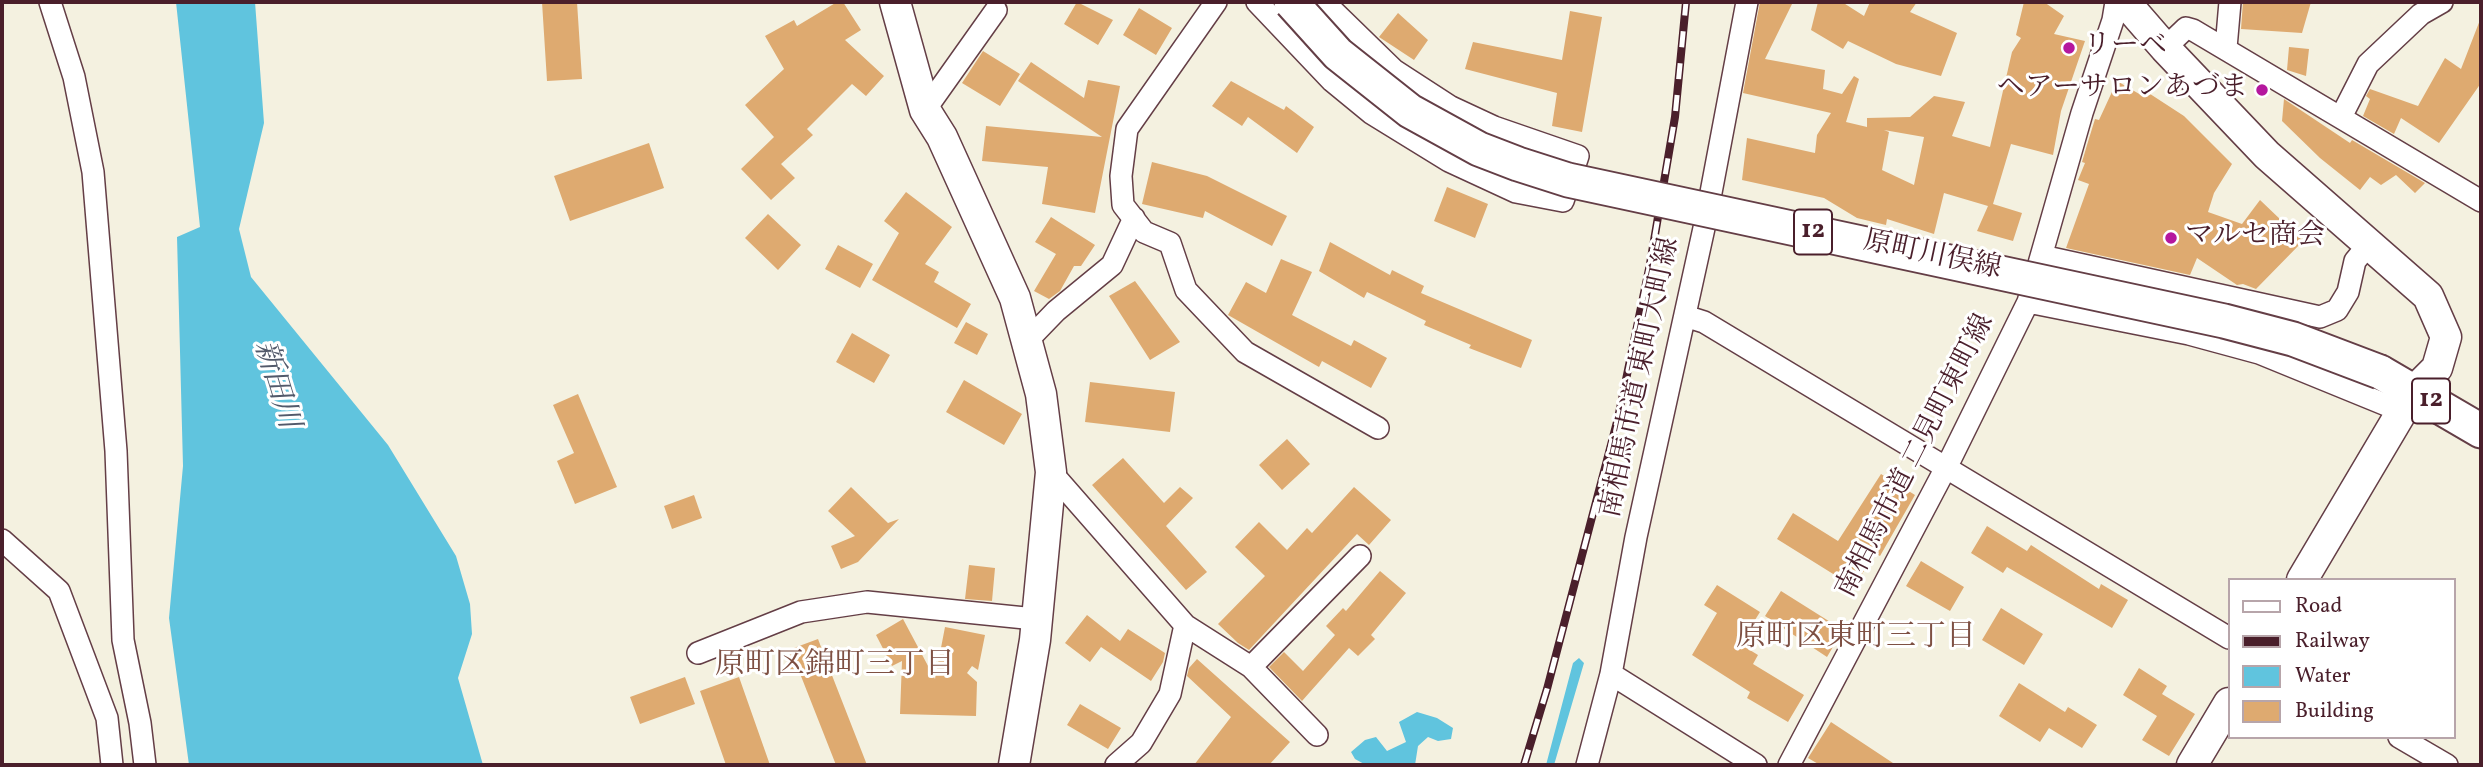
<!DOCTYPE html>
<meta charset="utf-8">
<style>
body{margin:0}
#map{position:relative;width:2483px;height:767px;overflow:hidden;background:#f4f1e0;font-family:Vollkorn,serif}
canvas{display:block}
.frame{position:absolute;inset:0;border:4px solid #4a1f2b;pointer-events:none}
.legend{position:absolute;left:2228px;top:578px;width:228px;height:161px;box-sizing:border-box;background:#fff;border:2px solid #b7a5aa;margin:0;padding:9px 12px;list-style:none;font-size:21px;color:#4a1f2b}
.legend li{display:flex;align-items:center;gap:14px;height:35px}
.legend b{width:35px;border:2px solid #b7a5aa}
</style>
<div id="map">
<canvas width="2483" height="767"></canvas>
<div class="frame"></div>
<ul class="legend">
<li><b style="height:9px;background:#fff"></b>Road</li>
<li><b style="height:9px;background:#4a1f2b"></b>Railway</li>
<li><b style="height:19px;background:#60c4de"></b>Water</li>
<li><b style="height:19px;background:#deaa70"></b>Building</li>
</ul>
</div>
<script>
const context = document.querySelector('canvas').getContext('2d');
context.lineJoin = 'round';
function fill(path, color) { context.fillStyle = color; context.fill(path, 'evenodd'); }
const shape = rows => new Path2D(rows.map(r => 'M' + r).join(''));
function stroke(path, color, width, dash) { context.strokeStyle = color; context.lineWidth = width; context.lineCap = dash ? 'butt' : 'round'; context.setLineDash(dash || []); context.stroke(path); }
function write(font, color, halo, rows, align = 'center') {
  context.font = font + ' Vollkorn,"Noto Serif JP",serif'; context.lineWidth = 6; context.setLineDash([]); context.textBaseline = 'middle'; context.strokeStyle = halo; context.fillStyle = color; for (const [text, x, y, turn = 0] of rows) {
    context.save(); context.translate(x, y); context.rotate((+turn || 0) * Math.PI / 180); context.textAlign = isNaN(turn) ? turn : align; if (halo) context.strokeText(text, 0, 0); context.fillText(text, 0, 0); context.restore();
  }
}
fill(shape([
 [176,2,255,2,264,123,239,229,251,277,388,445,456,556,470,604,472,634,458,678,483,765,189,765,169,618,183,466,177,237,200,227],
 [1579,658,1584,663,1554,765,1546,765,1573,663],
 [1417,712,1437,718,1453,728,1451,739,1438,741,1428,737,1418,746,1415,765,1366,765,1355,759,1351,752,1365,740,1376,737,1387,751,1406,742,1399,722]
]), '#60c4de');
fill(shape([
 [542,2,577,2,582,79,547,81],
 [837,2,843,2,861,30,845,40,884,76,866,96,852,84,807,129,813,135,781,164,795,178,771,200,741,169,774,137,745,105,784,69,765,36,794,20,797,26],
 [1077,2,1113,20,1098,45,1064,24],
 [1760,2,1793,2,1765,59,1825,70,1823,89,1842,94,1854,76,1859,79,1846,122,1867,127,1867,118,1910,117,1934,96,1965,102,1952,136,1990,147,2012,52,2021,38,2016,35,2024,2,2044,2,2064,16,2054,34,2085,41,2061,111,2053,155,2011,144,1993,204,2022,213,2013,241,1977,231,1988,206,1944,193,1934,234,1887,219,1886,225,1857,218,1824,198,1742,180,1747,138,1815,153,1817,135,1831,113,1743,93],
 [1884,130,1924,137,1914,185,1882,170,1889,132],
 [1818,2,1842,2,1864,16,1870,2,1917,2,1910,12,1957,33,1941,76,1896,64,1848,41,1843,49,1811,30],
 [2243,2,2311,2,2302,33,2241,29],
 [1139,8,1172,28,1156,55,1123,35],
 [1570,11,1602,17,1582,132,1552,126,1557,93,1465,69,1473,42,1562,60],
 [1398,13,1428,40,1414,60,1379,37],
 [2480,20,2481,83,2439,143,2401,118,2394,134,2363,116,2370,99,2366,96,2370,89,2418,106,2445,58,2461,69],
 [2289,47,2309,49,2306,76,2287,70],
 [983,51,1020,74,1000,106,962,83],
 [1031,62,1084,98,1088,80,1120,86,1095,213,1042,204,1048,167,982,161,986,126,1102,137,1018,81],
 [1231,81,1284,110,1286,106,1314,127,1297,153,1248,117,1242,126,1212,106],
 [2117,81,2141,95,2144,90,2184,116,2232,164,2214,193,2208,212,2242,224,2260,200,2303,241,2256,289,2243,284,2237,285,2197,258,2190,275,2066,248,2089,184,2078,180,2085,163,2082,162,2087,145,2095,119,2099,120],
 [2284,99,2350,143,2352,140,2425,183,2415,193,2396,175,2381,185,2370,177,2360,190,2320,158,2282,121],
 [649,143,664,188,570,221,554,176],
 [1152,162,1207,176,1287,216,1272,246,1205,211,1203,218,1142,204],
 [1447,187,1488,204,1475,238,1434,221],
 [906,192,952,227,925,264,939,272,934,282,971,304,957,328,872,280,899,233,884,221],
 [768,214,801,245,778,270,745,238],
 [1051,217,1095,245,1081,266,1074,266,1060,291,1049,299,1034,291,1056,254,1035,242],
 [1330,242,1390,275,1392,270,1424,286,1421,293,1532,340,1521,368,1469,348,1471,345,1424,325,1426,321,1367,292,1364,298,1319,271],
 [838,245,873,264,860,288,825,269],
 [1281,259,1312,272,1292,315,1351,346,1354,340,1387,358,1371,388,1322,361,1319,367,1228,315,1246,282,1266,293],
 [1135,281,1180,342,1150,360,1109,296],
 [966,322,988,334,977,355,954,343],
 [852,333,890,355,874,383,836,362],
 [964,380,1022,414,1004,445,946,412],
 [1090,382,1175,392,1170,432,1085,422],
 [578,394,617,487,575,504,557,461,574,453,553,405],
 [1287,439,1310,464,1282,490,1259,465],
 [1123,458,1164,503,1180,487,1193,498,1166,526,1207,572,1186,590,1092,485],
 [1881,474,1915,495,1880,556,1875,553,1854,587,1777,539,1793,513,1838,541],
 [851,487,888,523,899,519,858,562,841,569,831,546,855,536,828,511],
 [1354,487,1391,520,1369,545,1357,534,1249,650,1238,643,1218,624,1265,576,1235,547,1259,522,1287,550,1307,528,1312,533],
 [694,495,702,518,672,529,664,506],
 [1987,526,2027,551,2031,545,2099,589,2101,584,2128,600,2112,628,2007,567,2003,573,1971,553],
 [1921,561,1964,587,1950,611,1906,586],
 [969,565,995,568,992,601,965,599],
 [1380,571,1406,593,1371,635,1375,639,1358,656,1349,648,1302,701,1269,667,1284,652,1303,671,1335,635,1326,626,1343,608,1346,611],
 [1717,585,1760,612,1740,644,1758,655,1753,664,1804,695,1788,722,1747,698,1750,692,1692,655,1717,613,1704,605],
 [1781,591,1843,630,1827,657,1765,616],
 [2001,608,2043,634,2024,665,1982,640],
 [1087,615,1120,641,1128,629,1165,653,1163,662,1151,681,1101,647,1090,662,1065,643],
 [903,619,935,679,945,627,985,635,978,670,972,666,967,673,977,682,976,716,900,714,902,661,892,666,876,635],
 [818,639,826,660,867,765,836,765,799,671,792,674,783,652],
 [1197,659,1290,742,1269,765,1194,765,1231,717,1187,676,1189,668],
 [2139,668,2167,686,2162,694,2195,714,2169,756,2142,740,2157,716,2123,695],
 [685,677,695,704,640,724,630,697],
 [739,677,770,765,726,765,700,691],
 [2019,683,2065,712,2068,707,2097,725,2082,748,2049,728,2040,742,1999,716],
 [1080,704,1121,728,1108,749,1067,725],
 [1831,722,1896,765,1820,765,1808,758]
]), '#deaa70');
const street = shape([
 [50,2,74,77,93,172,116,451,123,640,140,723,145,765],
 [1216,2,1127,129,1121,176,1123,205,1144,232,1170,243,1186,290,1245,352,1378,428],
 [1257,2,1332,81,1371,113,1449,161,1516,192,1563,201,1578,156,1494,127,1451,107,1394,70,1324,2],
 [2165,48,2186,28,2193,30,2481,201],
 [2226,48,2230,2],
 [925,110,996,10],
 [2341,117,2368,64,2421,14,2442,2],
 [2042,256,2320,317,2337,310,2348,292,2355,261,2369,244],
 [2028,302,2189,334,2259,353,2401,411],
 [1685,316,1704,322,2229,638],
 [1027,341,1056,311,1112,265,1134,218],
 [1051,472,1185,625,1251,667,1317,735],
 [2,540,59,591,107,718,112,765],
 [698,653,801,612,867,602,1035,619],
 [1251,667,1360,556],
 [1611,674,1756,765],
 [2399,737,2447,765],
 [1116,765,1141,743,1170,694,1185,625],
 [1587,765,1611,674,1636,537,1706,219,1747,2],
 [1789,765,1951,458,2028,302,2082,113,2113,20,2116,2]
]);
const secondary = shape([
 [895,2,925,110,942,137,1015,298,1041,394,1051,472,1035,640,1014,765],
 [2125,2,2165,48,2267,155,2428,296,2446,337,2437,368,2414,391,2302,580],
 [2192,765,2229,703]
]);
const primary = shape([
 [2380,372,2481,431]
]);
stroke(street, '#643e46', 24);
stroke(secondary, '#643e46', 33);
stroke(primary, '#643e46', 37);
stroke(street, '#fff', 21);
stroke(secondary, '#fff', 30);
stroke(primary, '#fff', 33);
const rail = shape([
 [1524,765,1547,689,1618,418,1650,264,1675,117,1686,2]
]);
stroke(rail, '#4a1f2b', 8);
stroke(rail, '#fff', 5, [16]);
const primaryBridge = shape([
 [1291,2,1338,54,1410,111,1479,149,1518,164,1568,180,2224,321,2293,339,2380,372]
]);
stroke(primaryBridge, '#643e46', 37, []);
stroke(primaryBridge, '#fff', 33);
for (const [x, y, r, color] of [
 [2069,48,7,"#b5179e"],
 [2262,90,7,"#b5179e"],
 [2171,238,7,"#b5179e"]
]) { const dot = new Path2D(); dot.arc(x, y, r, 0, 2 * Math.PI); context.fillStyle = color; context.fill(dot); stroke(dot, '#fff', 2.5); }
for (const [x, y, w] of [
 [1813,232,38],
 [2431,401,38]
]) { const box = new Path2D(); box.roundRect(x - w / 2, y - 22.5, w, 45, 5); context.fillStyle = '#fff'; context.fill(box); stroke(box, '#4a1f2b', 2); }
write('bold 26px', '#4a1f2b', null, [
 ["12",1813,232],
 ["12",2431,401]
]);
write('28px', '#4a1f2b', '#fff', [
 ["リーベ",2083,48],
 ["ヘアーサロンあづま",2248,90,"right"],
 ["マルセ商会",2185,238]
], 'left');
write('28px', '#4a1f2b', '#fff', [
 ["原町川俣線",1932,257,12],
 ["南相馬市道 東町大町線",1642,378,-78],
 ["南相馬市道 二見町東町線",1917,457,-63]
]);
write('italic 30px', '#52596a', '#fff', [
 ["新田川",274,385,73]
]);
write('30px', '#7e5043', '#fff', [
 ["原町区東町三丁目",1856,639],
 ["原町区錦町三丁目",835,667]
]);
</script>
